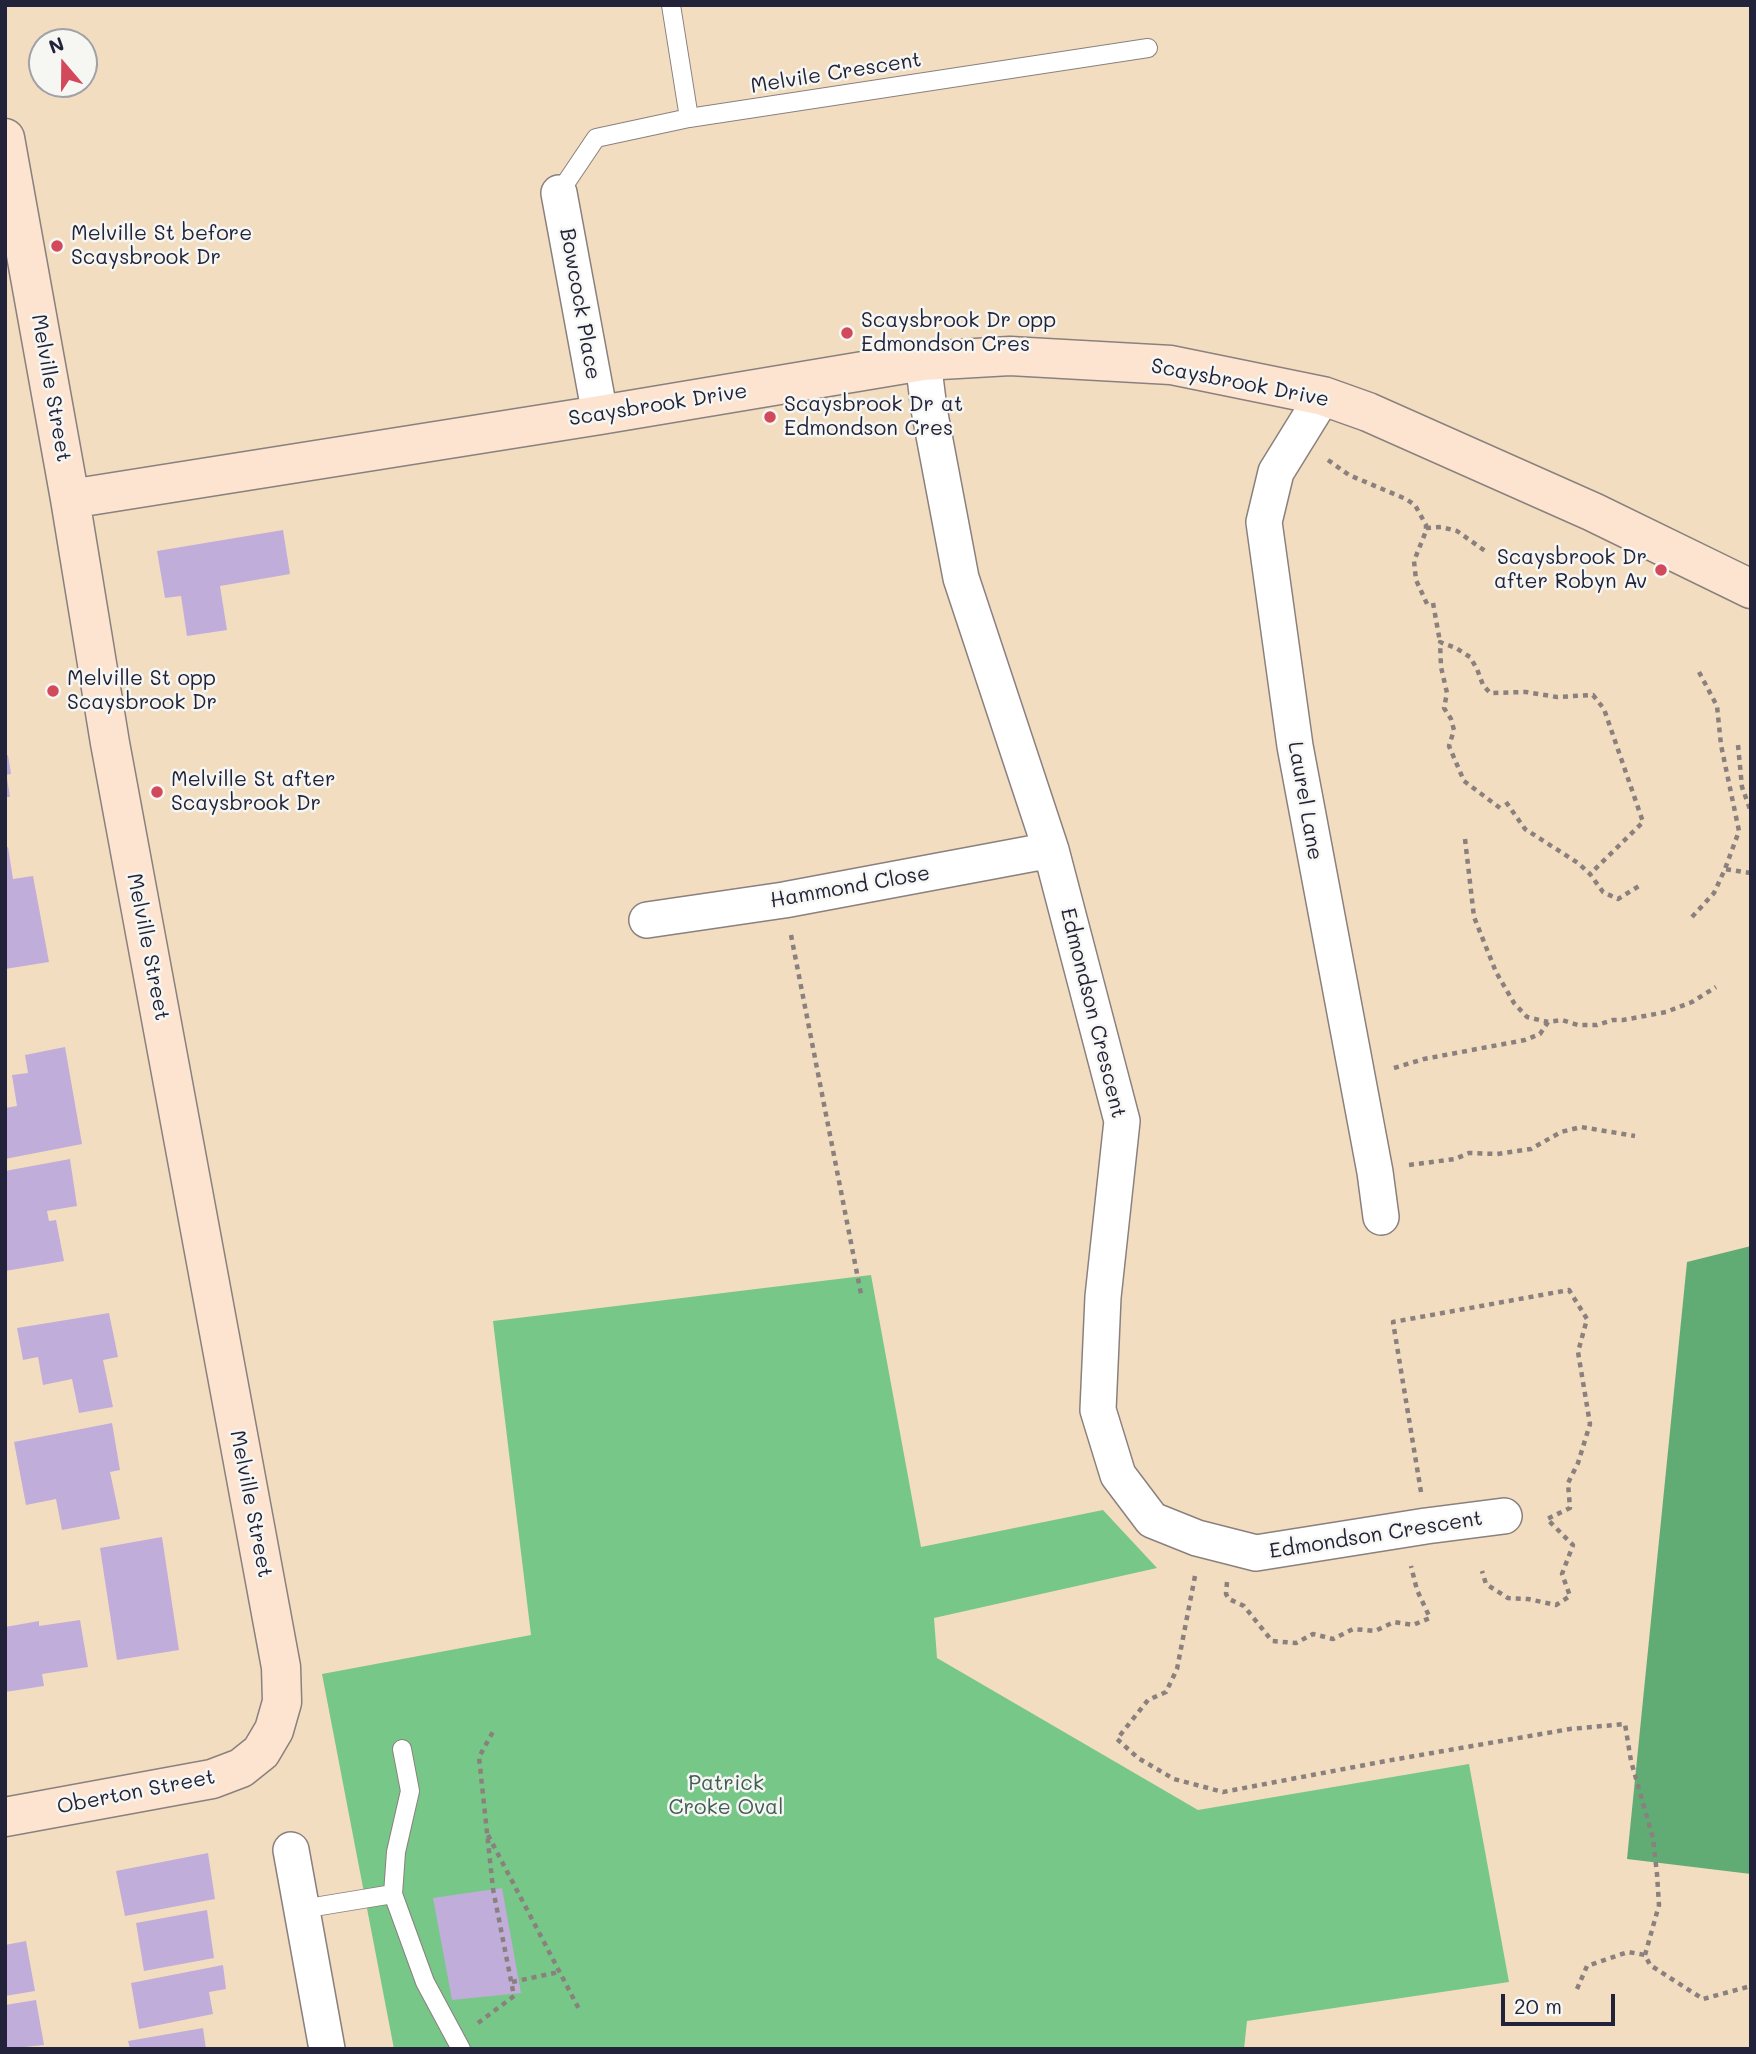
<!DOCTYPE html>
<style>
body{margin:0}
#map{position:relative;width:1756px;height:2054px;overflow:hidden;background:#f3ddc0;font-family:Mali,sans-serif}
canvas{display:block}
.frame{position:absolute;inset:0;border:7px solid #22223b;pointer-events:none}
.north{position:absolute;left:28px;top:28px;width:70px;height:70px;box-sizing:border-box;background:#f6f6f2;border:2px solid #a1a1a9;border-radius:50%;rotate:340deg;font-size:19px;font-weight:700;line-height:28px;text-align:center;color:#22223b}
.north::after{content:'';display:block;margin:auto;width:24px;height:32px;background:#d1495b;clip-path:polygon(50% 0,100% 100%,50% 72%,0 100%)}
.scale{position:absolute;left:1501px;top:1994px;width:114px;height:32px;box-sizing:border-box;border:4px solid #22223b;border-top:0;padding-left:9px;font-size:21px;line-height:24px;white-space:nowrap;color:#22223b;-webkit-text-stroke:5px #f6f6f2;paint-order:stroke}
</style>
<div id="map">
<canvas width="1756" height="2054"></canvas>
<div class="frame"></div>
<div class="north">N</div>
<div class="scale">20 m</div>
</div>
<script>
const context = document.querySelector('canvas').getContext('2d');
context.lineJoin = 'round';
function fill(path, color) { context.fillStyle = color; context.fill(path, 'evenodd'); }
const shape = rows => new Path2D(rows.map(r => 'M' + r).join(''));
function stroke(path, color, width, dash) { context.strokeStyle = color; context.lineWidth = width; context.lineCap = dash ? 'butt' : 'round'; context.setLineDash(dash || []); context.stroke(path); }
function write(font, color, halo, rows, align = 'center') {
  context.font = font + ' Mali,sans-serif'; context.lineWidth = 5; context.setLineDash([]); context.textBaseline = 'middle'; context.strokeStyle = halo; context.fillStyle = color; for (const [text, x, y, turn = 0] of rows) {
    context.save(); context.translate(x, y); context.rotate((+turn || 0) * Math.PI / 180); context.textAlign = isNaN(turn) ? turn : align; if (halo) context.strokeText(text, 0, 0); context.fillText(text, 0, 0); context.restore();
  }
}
fill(shape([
 [871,1275,921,1547,1103,1510,1157,1568,934,1618,937,1658,1198,1810,1469,1764,1509,1982,1247,2021,1244,2049,394,2049,322,1674,531,1635,493,1321]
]), '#77c788');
fill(shape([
 [1751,1246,1751,1874,1627,1859,1687,1262]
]), '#61ac74');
fill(shape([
 [283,530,290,574,220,586,227,630,187,636,181,596,165,598,157,551],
 [8,755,11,774,5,775,5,756],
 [5,778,7,778,10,797,5,797],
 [8,847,13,879,33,876,49,962,5,969,5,848],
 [65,1047,82,1144,5,1159,5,1108,17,1106,12,1075,28,1073,25,1055],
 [70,1159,77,1206,47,1211,49,1221,56,1220,64,1261,5,1271,5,1171],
 [109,1313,118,1357,103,1360,113,1407,79,1413,72,1379,43,1385,38,1357,23,1360,17,1328],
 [112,1423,120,1470,110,1472,120,1519,62,1530,56,1499,26,1505,14,1442],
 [162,1537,179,1650,117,1660,100,1548],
 [80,1620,88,1667,42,1674,44,1686,5,1692,5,1627,39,1621,39,1626],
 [208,1853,215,1899,125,1916,116,1871],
 [502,1888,521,1993,452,2000,433,1898],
 [207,1910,214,1958,144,1971,136,1923],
 [26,1941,35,1991,5,1996,5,1945],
 [223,1965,226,1989,209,1992,213,2014,139,2029,131,1983],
 [36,2000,44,2045,5,2049,5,2005],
 [203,2028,206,2049,130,2049,128,2041]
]), '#c1adda');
const lane = shape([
 [671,5,689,118],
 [559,193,596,138,689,118,1148,48],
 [393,1894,425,1982,461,2049],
 [302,1909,393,1894,396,1852,410,1791,402,1749]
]);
const street = shape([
 [559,193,600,415],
 [923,361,929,409,961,578,1051,850,1122,1121,1103,1297,1098,1410,1118,1475,1152,1520,1197,1538,1256,1553,1426,1526,1504,1516],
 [1323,396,1276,472,1264,522,1295,746,1375,1172,1381,1217],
 [647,920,784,900,1051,850],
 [291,1850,327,2049]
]);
const secondary = shape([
 [5,138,70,499,110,743,281,1667,282,1702,274,1730,261,1752,241,1768,212,1779,5,1817],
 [70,499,600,415,923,361,1010,356,1171,365,1323,396,1368,412,1593,512,1751,589]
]);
stroke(lane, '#8a807e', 20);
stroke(street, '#8a807e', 38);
stroke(secondary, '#8a807e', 41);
stroke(shape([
 [1328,460,1349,475,1406,499,1415,505,1426,525,1426,531,1414,561,1416,580,1428,606],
 [1426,528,1441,527,1457,531,1488,553],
 [1433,603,1440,642],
 [1699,672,1717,706,1721,745,1739,831,1725,869],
 [1738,745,1742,787,1751,812],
 [1506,802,1525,829,1578,863,1590,874,1603,892,1618,899,1639,886],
 [1500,808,1464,781,1449,746,1454,730,1451,719,1444,708,1447,693,1441,667,1440,642,1456,648,1470,657,1477,669,1483,685,1490,693,1526,692,1557,697,1593,695,1604,709,1643,822,1590,874],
 [1465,839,1474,917,1496,972,1514,1003,1527,1017,1548,1022],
 [1692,917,1714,893,1725,869,1751,873],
 [791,935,861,1294],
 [1394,1068,1424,1059,1525,1040,1540,1034,1548,1022,1562,1020,1578,1025,1597,1025,1613,1020,1623,1020,1666,1012,1692,1002,1716,987],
 [1409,1165,1455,1159,1469,1153,1497,1154,1531,1149,1561,1132,1581,1127,1635,1136],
 [1421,1492,1393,1322,1569,1290,1587,1319,1578,1352,1590,1424,1578,1463,1568,1483,1570,1508,1547,1519,1573,1545,1562,1574,1570,1596,1556,1605,1528,1599,1508,1598,1486,1584,1482,1571],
 [1195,1576,1177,1669,1166,1692,1148,1700,1117,1739,1138,1758,1174,1779,1223,1792,1386,1761,1570,1729,1625,1724,1631,1761,1653,1838,1657,1874,1659,1905,1645,1955,1650,1965,1703,1999,1751,1986],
 [1227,1582,1226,1594,1229,1599,1244,1606,1272,1641,1296,1643,1313,1634,1333,1639,1353,1629,1375,1631,1394,1622,1413,1625,1430,1618,1417,1590,1411,1566],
 [488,1835,580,2011],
 [512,1982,559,1972],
 [1577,1989,1587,1966,1628,1952,1645,1955],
 [478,2023,514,1996,493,1889,479,1757,495,1728]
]), '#8a807e', 4.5, [5, 5]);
stroke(lane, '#fff', 18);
stroke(street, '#fff', 35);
stroke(secondary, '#fde4d1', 38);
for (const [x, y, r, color] of [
 [57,246,7,"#d1495b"],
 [847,333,7,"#d1495b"],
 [770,417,7,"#d1495b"],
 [1661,570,7,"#d1495b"],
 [53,691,7,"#d1495b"],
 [157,792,7,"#d1495b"]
]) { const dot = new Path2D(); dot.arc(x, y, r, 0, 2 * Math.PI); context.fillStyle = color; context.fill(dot); stroke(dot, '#f6f6f2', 2.5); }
write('21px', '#22223b', '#f6f6f2', [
 ["Melvile Crescent",836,73,-9],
 ["Bowcock Place",580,304,80],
 ["Scaysbrook Drive",1240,383,11],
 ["Melville Street",51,388,80],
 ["Scaysbrook Drive",658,405,-9],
 ["Laurel Lane",1305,801,80],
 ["Hammond Close",850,887,-10],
 ["Melville Street",148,947,79],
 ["Edmondson Crescent",1093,1013,76],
 ["Melville Street",251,1504,79],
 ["Edmondson Crescent",1376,1535,-9],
 ["Oberton Street",136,1792,-11]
]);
write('21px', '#22223b', '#f6f6f2', [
 ["Melville St before",71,234],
 ["Scaysbrook Dr",71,258],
 ["Scaysbrook Dr opp",861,321],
 ["Edmondson Cres",861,345],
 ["Scaysbrook Dr at",784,405],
 ["Edmondson Cres",784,429],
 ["Scaysbrook Dr",1647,558,"right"],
 ["after Robyn Av",1647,582,"right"],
 ["Melville St opp",67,679],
 ["Scaysbrook Dr",67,703],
 ["Melville St after",171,780],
 ["Scaysbrook Dr",171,804]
], 'left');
write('21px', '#405c56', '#f6f6f2', [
 ["Patrick",726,1784],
 ["Croke Oval",726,1808]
]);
</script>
